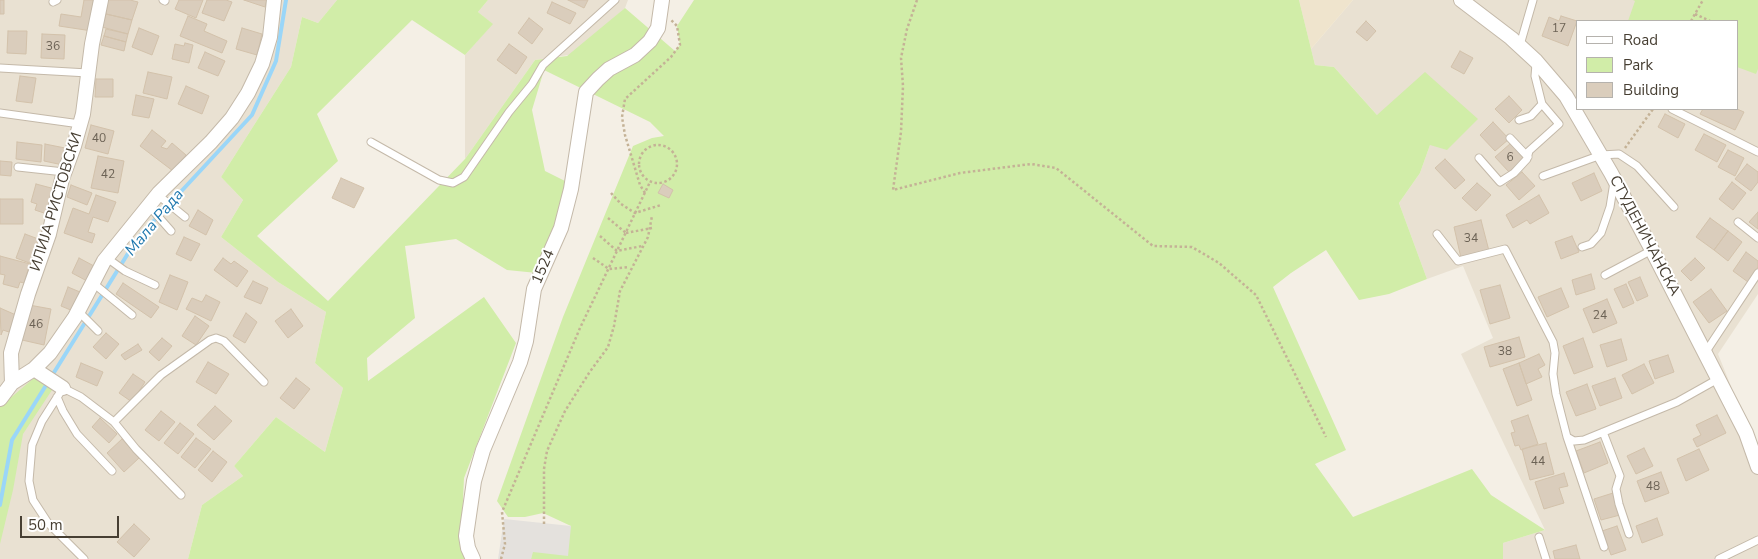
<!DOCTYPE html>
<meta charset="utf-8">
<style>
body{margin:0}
#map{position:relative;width:1758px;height:559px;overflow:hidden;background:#f4efe5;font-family:"Nunito Sans",sans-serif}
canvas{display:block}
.legend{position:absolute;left:1576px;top:20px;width:162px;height:90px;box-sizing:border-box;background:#fff;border:1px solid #b5b2ad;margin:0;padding:6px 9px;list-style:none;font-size:15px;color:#473f33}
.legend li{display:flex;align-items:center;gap:10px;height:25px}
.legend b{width:25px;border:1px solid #b5b2ad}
.scale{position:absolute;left:20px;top:516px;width:99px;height:22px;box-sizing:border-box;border:2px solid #473f33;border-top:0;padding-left:6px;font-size:15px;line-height:18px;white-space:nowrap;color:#473f33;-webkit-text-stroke:4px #fff;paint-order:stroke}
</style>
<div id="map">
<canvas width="1758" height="559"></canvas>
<ul class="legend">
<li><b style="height:6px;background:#fff"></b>Road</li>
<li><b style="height:14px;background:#d1eda8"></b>Park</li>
<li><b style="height:14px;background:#dacdbc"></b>Building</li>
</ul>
<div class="scale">50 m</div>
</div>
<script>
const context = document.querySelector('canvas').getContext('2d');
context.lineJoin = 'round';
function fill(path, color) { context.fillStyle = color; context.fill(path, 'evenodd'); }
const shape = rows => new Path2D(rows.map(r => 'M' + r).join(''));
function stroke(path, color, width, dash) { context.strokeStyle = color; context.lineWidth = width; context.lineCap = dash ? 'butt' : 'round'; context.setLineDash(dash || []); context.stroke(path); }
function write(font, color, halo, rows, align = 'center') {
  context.font = font + ' "Nunito Sans",sans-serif'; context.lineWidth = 4; context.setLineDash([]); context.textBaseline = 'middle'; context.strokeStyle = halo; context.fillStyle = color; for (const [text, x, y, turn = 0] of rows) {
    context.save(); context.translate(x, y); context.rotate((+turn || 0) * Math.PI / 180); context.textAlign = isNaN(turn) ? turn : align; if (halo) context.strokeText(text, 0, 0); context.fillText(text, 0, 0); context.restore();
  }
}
fill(shape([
 [0,0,337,0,318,23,302,17,291,67,221,177,243,200,221,237,278,282,326,312,315,363,343,388,325,452,276,417,234,466,243,476,202,505,188,559,0,559],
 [488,0,628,0,625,8,575,54,535,60,465,159,465,55,492,24,478,12],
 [1353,0,1758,0,1758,294,1718,354,1758,453,1758,559,1503,559,1503,543,1545,530,1461,354,1493,338,1463,266,1427,279,1399,203,1420,173,1430,145,1378,116,1334,67,1315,65,1311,49],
 [1577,21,1737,21,1737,109,1577,109]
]), '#e9e1d2');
fill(shape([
 [1299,0,1353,0,1311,49]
]), '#efe4cd');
fill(shape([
 [337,0,488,0,478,12,493,24,465,55,412,20,317,114,338,161,257,236,328,301,465,159,535,60,567,56,625,8,675,51,680,45,677,26,694,0,1299,0,1315,65,1334,67,1377,115,1425,72,1478,119,1447,150,1430,145,1420,173,1399,203,1427,279,1389,294,1359,300,1326,250,1291,273,1273,287,1346,450,1315,464,1353,517,1472,469,1491,495,1545,530,1503,543,1503,559,531,559,532,552,571,526,543,513,525,517,508,517,497,501,563,317,633,146,652,138,664,136,650,122,544,70,532,110,545,171,571,184,537,273,507,270,456,239,405,246,415,318,367,358,368,381,484,297,516,343,464,478,461,544,470,559,188,559,202,505,243,476,234,466,276,417,325,452,343,388,315,363,326,312,278,282,221,237,243,200,221,177,291,67,302,17,318,23],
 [1633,0,1758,0,1758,69,1756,74,1737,67,1737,21,1628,21,1635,1],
 [35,377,54,387,23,434,13,490,0,544,0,407]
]), '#d1eda8');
fill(shape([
 [504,519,571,526,568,556,533,552,531,559,498,559]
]), '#e4e1dd');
stroke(shape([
 [0,505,12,440,137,239,252,115,276,61,286,0]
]), '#9ad6f8', 4);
const building = shape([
 [0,0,4,0,4,14,0,14,0,0],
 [84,0,97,0,92,31,59,26,61,14,81,17,84,0],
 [108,0,130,0,138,2,132,20,106,14,108,0],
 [179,0,203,0,196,18,175,9,179,0],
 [207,0,226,0,232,2,224,21,202,13,207,0],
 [244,0,267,0,265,7,244,0],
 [568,0,588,0,584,8,568,0],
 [552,2,576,13,570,24,547,13,552,2],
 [106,14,132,20,128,34,102,27,106,14],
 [188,16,207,24,204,31,227,41,222,53,180,36,188,16],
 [1561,16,1577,21,1568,46,1542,36,1549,17,1559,21,1561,16],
 [529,18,543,29,532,44,518,33,529,18],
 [1366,21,1376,31,1367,41,1356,32,1366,21],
 [139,28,159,36,152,55,132,47,139,28],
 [242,28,262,34,257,55,236,49,242,28],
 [106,29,128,34,126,42,104,36,106,29],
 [8,31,27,31,26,54,7,53,8,31],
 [42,34,65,35,64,59,41,58,42,34],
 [104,36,126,42,124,51,101,45,104,36],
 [185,43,193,45,189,63,172,59,175,44,184,46,185,43],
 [509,44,527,57,516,74,497,60,509,44],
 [1460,51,1473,58,1464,74,1451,67,1460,51],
 [205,52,225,61,218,76,198,68,205,52],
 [148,72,172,77,167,99,143,93,148,72],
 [20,76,36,78,32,103,16,101,20,76],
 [96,79,113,79,113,97,95,97,96,79],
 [186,86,209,96,202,114,178,104,186,86],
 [136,95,154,99,149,118,132,115,136,95],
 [1509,96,1522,110,1509,123,1495,109,1509,96],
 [1703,109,1737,109,1744,112,1735,130,1700,114,1703,109],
 [1665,114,1685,124,1678,138,1658,127,1665,114],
 [1493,122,1509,139,1495,151,1480,135,1493,122],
 [91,125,114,131,108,154,85,148,91,125],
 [152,130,166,141,161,147,167,149,172,143,186,155,173,171,140,146,152,130],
 [1704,134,1726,145,1717,162,1695,150,1704,134],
 [17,142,42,145,41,162,16,159,17,142],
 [1511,143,1524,159,1509,172,1495,157,1511,143],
 [45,144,65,148,63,165,44,161,45,144],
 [1728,150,1744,158,1735,176,1718,167,1728,150],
 [98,156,124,161,118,193,91,188,98,156],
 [1445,159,1465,180,1455,189,1435,168,1445,159],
 [0,161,12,162,11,176,0,175,0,161],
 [1747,164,1758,172,1758,182,1751,191,1735,179,1747,164],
 [1522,172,1535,186,1519,200,1506,185,1522,172],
 [1594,173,1602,191,1581,201,1572,183,1594,173],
 [341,178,364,188,354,208,332,198,341,178],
 [1732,182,1746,193,1733,210,1719,199,1732,182],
 [1477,183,1491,195,1476,211,1462,198,1477,183],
 [36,184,55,189,47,214,35,210,37,204,31,202,36,184],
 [663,184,673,190,669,198,658,193,663,184],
 [71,185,92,193,87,205,67,197,71,185],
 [96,195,116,202,108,222,93,217,88,232,95,234,92,243,64,233,73,208,89,214,96,195],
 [1539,195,1549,213,1530,224,1527,220,1513,228,1506,215,1539,195],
 [0,199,23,199,23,224,0,224,0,199],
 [198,210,213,220,206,235,189,226,198,210],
 [1758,212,1758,229,1749,222,1758,212],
 [1710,218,1728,231,1714,250,1696,237,1710,218],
 [1481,220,1489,251,1461,258,1454,227,1481,220],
 [1728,231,1742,242,1728,261,1714,250,1728,231],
 [25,234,41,240,32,264,16,258,25,234],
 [1572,236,1579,252,1561,259,1555,242,1572,236],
 [184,237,200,244,191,261,176,254,184,237],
 [1746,252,1758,261,1758,267,1748,282,1733,271,1746,252],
 [0,256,30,264,24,283,20,282,18,288,3,284,5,275,0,274,0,256],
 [79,258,94,266,87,281,72,273,79,258],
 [223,258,231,264,234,261,248,271,237,287,214,270,223,258],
 [1695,258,1705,268,1691,281,1681,271,1695,258],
 [1591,274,1595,289,1576,295,1572,280,1591,274],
 [170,275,188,282,177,310,159,302,170,275],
 [1640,277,1648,296,1637,301,1628,282,1640,277],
 [253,281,268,288,261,304,244,297,253,281],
 [123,283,159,307,151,318,116,294,123,283],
 [1626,284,1634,303,1623,308,1614,289,1626,284],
 [1500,285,1510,318,1490,324,1480,290,1500,285],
 [68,287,80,292,73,311,61,306,68,287],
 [1561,288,1569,307,1547,317,1538,297,1561,288],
 [1711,289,1727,311,1709,323,1693,302,1711,289],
 [206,295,220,302,211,321,186,309,192,298,202,302,206,295],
 [1607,299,1617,323,1593,333,1583,309,1607,299],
 [29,305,51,309,44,345,22,340,29,305],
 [0,308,16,315,9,332,3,330,1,335,0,308],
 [291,309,303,326,288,338,275,321,291,309],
 [246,313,257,322,245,343,233,336,246,313],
 [195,316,209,326,196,345,182,336,195,316],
 [106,333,119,344,106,359,93,347,106,333],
 [1519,337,1525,357,1490,367,1484,347,1519,337],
 [162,338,172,346,159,361,149,352,162,338],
 [1583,338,1593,367,1574,374,1563,346,1583,338],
 [1621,339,1627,360,1607,367,1600,345,1621,339],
 [138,344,142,350,125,360,121,355,138,344],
 [1539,354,1545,365,1538,369,1542,377,1526,384,1519,363,1539,354],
 [1668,355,1674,372,1655,379,1649,361,1668,355],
 [208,362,229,374,216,394,196,382,208,362],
 [81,363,103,372,97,386,76,377,81,363],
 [1519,363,1532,400,1517,406,1503,369,1519,363],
 [1644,364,1654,383,1632,394,1622,375,1644,364],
 [133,374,145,382,132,402,119,393,133,374],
 [296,378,310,389,294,409,280,398,296,378],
 [1615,378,1622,398,1600,406,1592,386,1615,378],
 [1587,384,1596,409,1576,416,1566,392,1587,384],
 [215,406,232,421,214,440,197,425,215,406],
 [161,411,175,422,159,441,145,430,161,411],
 [1528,415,1538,444,1521,450,1519,445,1515,446,1511,433,1515,432,1511,421,1528,415],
 [1717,415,1726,433,1697,447,1693,439,1701,435,1696,425,1717,415],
 [100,418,117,434,109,443,92,427,100,418],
 [180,423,194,434,178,454,164,443,180,423],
 [196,438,211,449,195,468,181,457,196,438],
 [122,439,139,458,124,472,107,453,122,439],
 [1600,442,1608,463,1584,473,1576,451,1600,442],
 [1546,443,1554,474,1530,480,1522,449,1546,443],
 [1644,448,1653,466,1636,474,1627,456,1644,448],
 [1699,449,1709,470,1686,481,1677,459,1699,449],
 [213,451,227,462,212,482,198,470,213,451],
 [1661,472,1669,493,1645,502,1637,481,1661,472],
 [1564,473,1568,486,1559,488,1564,503,1544,509,1535,482,1564,473],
 [1613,493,1620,515,1601,520,1594,499,1613,493],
 [1657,518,1663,535,1642,543,1636,526,1657,518],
 [134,524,150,539,134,557,117,542,134,524],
 [1617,526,1626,550,1611,555,1602,531,1617,526],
 [1576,545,1580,559,1555,559,1553,551,1576,545]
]);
fill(building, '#dacdbc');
stroke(building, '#d3c2ab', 1);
const lane = shape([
 [163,0,165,1],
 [53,2,57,0],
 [1520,45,1533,0],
 [0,68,88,73],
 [1672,109,1758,152],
 [0,113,80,124],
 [1519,120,1531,116,1542,104,1535,76,1536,64],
 [1510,138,1528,157],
 [371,142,439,180,453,183,464,177,509,112,532,84,543,65,615,0],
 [1479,158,1500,182,1514,173,1527,159,1529,151,1559,124,1542,104],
 [18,167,64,172],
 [1543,176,1601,155,1619,154,1637,166,1674,207],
 [158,195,185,217],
 [149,206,171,231],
 [1738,222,1758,238],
 [1437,234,1458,261,1505,249,1553,342,1555,353,1553,374,1556,394,1567,437,1574,441,1584,440,1677,402,1718,379],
 [1582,247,1591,244,1601,233,1610,207,1614,182],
 [107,258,125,271,155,285],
 [1605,275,1652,250],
 [93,283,132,315],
 [78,311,98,331],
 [1705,353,1758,273],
 [57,397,63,411,77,434,112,471],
 [114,422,161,375,210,340,216,338,224,341,264,382],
 [1603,432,1620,476,1616,489,1619,504,1629,534],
 [1567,437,1604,547],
 [1539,537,1546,559],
 [84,559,48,523,33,500,29,481,32,445,42,421,63,388,81,397,114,422,136,449,181,495],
 [1719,559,1758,540]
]);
const street = shape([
 [1461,0,1511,38,1536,61,1566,96,1611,173,1652,250,1746,433,1758,467],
 [34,369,63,388],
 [12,383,34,369,50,353,75,317,104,261,159,193,211,142,232,118,248,93,262,64,270,37,274,0],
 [0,399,12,383,11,353,28,294,49,234,62,179,74,146,83,114,92,44,101,0],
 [473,559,468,548,466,536,474,481,483,450,520,362,526,341,534,289,561,228,571,189,586,92,598,79,609,69,635,55,650,41,658,28,662,0]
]);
stroke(lane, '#c4b9a9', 9);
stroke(street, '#c4b9a9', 16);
stroke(shape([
 [917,0,907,29,901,58,903,86,901,132,893,190,960,173,1031,164,1056,168,1153,246,1192,247,1219,263,1256,295,1326,437],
 [1695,14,1710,21],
 [1691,21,1703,0],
 '639 164a19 19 0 1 1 38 0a19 19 0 1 1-38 0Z',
 [1625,148,1653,109],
 [611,193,621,204,635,213,661,205],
 [645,193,640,185,625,135,622,117,625,99,671,57,680,45,677,26,671,20],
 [608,218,626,233],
 [626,233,652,228],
 [600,236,617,251,642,246],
 [593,258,609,269,629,267],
 [544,524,544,469,547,451,565,411,589,373,608,347,614,326,620,291,648,237,652,216],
 [501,559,505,544,502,512,580,328,650,182]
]), '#c4b296', 2.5, [2.5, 2.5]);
stroke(lane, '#fff', 7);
stroke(street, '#fff', 14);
write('12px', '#6c6255', null, [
 ["17",1559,29],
 ["36",53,47],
 ["40",99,139],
 ["6",1510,158],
 ["42",108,175],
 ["34",1471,239],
 ["24",1600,316],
 ["46",36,325],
 ["38",1505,352],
 ["44",1538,462],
 ["48",1653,487]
]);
write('15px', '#473f33', '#fff', [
 ["ИЛИЈА РИСТОВСКИ",57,202,-73],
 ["СТУДЕНИЧАНСКА",1644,236,62],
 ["1524",544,267,-67]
]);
write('italic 16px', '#1f78ae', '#fff', [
 ["Мала Рада",155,223,-50]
]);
</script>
